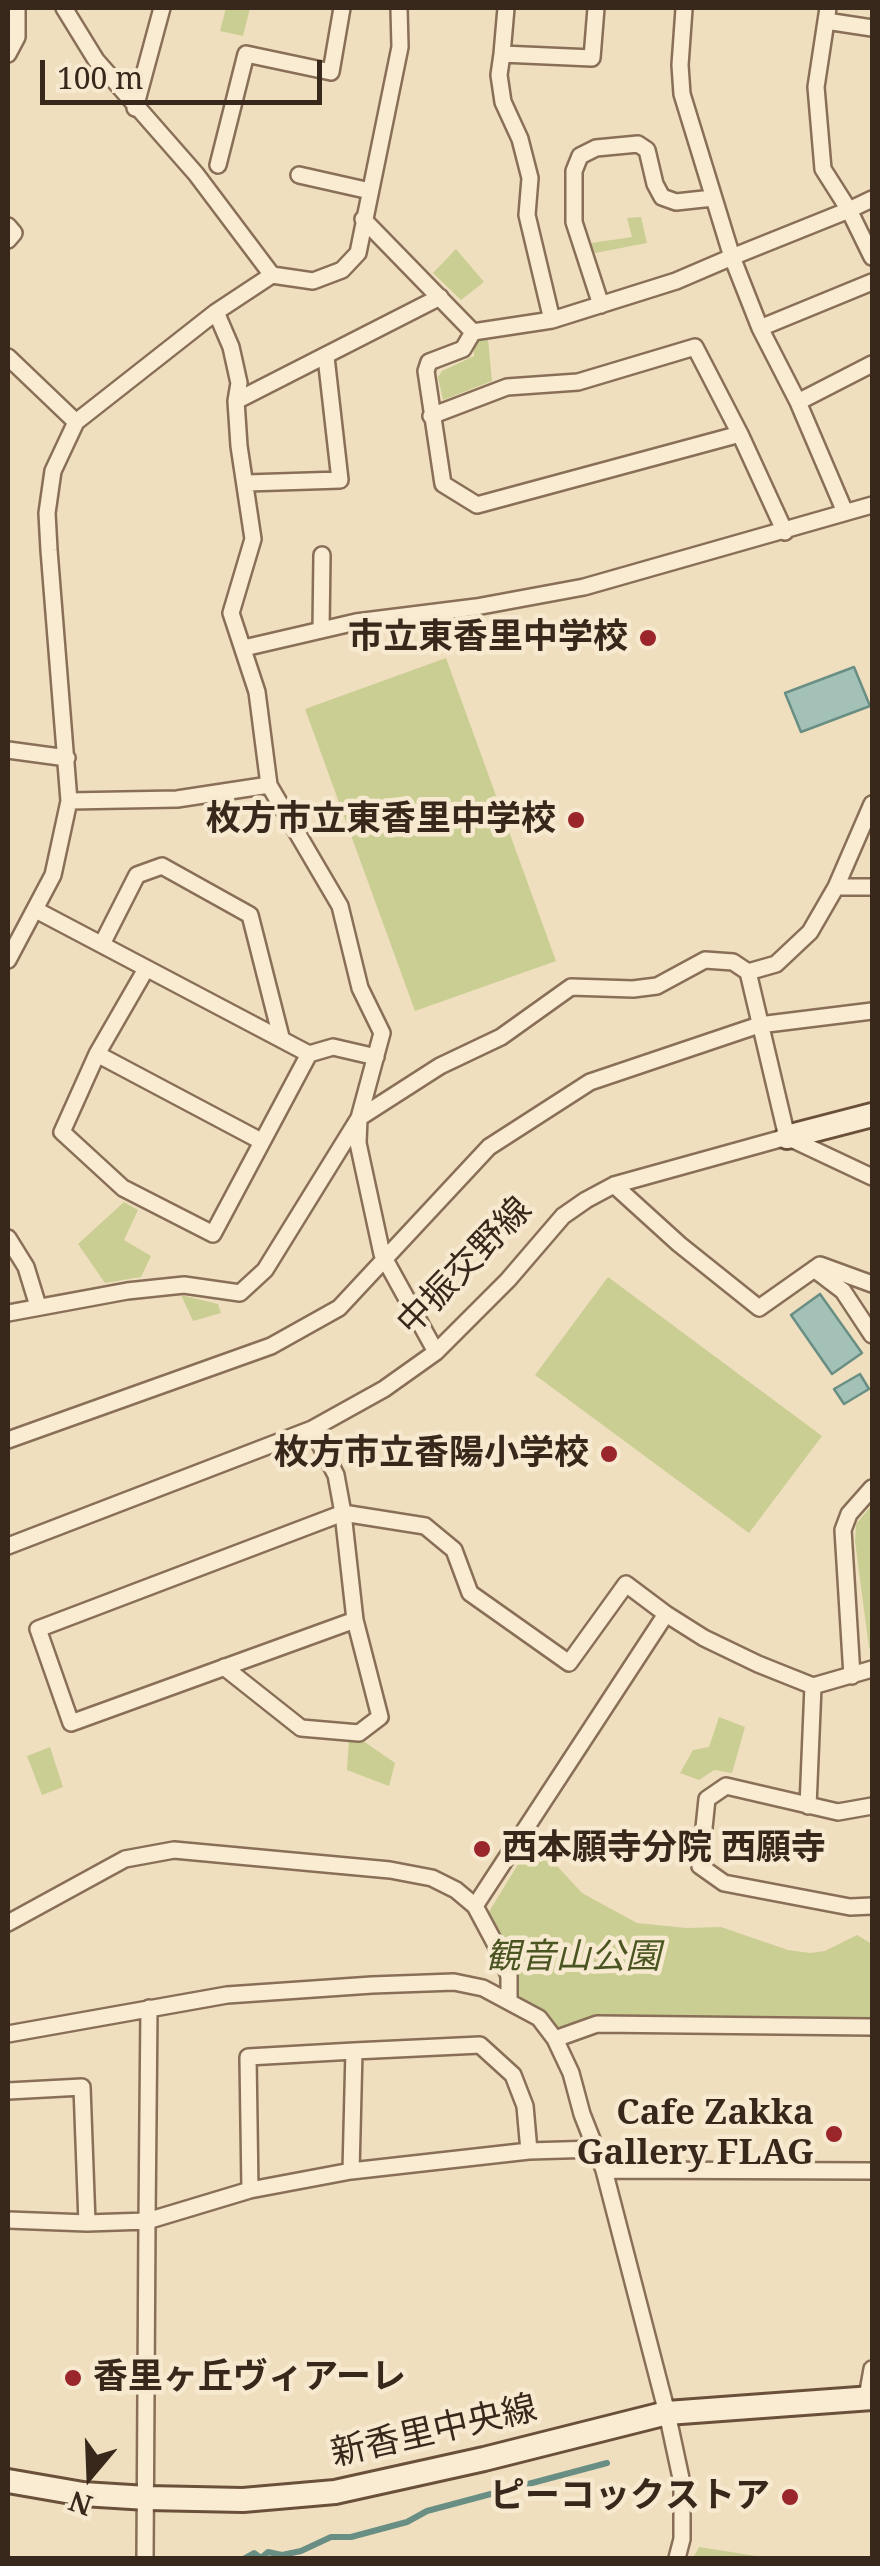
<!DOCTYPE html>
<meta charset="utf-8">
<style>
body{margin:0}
#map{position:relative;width:880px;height:2566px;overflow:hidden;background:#efdfbf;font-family:"Noto Serif",serif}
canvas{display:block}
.frame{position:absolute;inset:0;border:10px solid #38281c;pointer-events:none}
.north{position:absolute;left:40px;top:2426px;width:100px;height:100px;-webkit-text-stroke:8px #f7e9cf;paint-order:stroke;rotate:199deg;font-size:28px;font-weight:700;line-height:40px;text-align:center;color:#38281c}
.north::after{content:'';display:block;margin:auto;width:35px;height:45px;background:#38281c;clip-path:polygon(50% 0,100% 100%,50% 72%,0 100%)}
.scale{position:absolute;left:40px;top:60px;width:282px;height:45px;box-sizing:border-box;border:5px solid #38281c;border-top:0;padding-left:12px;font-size:30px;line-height:35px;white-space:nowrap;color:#38281c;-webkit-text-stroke:8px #f7e9cf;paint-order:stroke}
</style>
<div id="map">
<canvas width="880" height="2566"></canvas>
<div class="frame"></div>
<div class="north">N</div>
<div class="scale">100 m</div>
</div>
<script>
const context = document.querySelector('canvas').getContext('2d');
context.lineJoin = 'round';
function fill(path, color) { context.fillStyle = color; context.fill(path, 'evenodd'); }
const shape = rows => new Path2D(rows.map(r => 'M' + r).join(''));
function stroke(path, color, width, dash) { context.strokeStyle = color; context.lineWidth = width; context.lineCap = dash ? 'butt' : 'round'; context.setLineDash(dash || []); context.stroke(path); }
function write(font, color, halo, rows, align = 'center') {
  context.font = font + ' "Noto Serif","Noto Sans JP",serif'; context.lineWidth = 9; context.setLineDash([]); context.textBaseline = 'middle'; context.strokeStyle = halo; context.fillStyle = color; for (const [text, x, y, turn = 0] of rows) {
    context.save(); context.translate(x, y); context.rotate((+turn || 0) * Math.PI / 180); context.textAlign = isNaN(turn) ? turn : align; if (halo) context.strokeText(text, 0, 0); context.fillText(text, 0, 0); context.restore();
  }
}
fill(shape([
 [226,8,250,8,243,36,220,31],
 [641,217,647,243,595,253,591,243,632,237,627,218],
 [456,249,484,282,461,300,433,273],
 [488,339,492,381,443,400,438,377,442,371,474,356,474,341],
 [446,658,556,961,415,1011,305,709],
 [124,1202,138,1210,124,1240,151,1256,141,1277,105,1283,78,1244],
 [608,1277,822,1436,749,1533,535,1375],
 [181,1295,218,1304,221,1313,193,1321],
 [872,1505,872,1647,869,1648,855,1541,856,1524],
 [719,1717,745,1727,732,1773,714,1770,699,1780,680,1773,693,1750,709,1747],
 [349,1738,359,1738,395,1763,389,1786,347,1770],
 [50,1747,63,1787,42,1795,27,1756],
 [533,1840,582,1893,637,1923,687,1928,721,1927,788,1950,810,1953,825,1951,857,1935,872,1944,872,2019,595,2017,558,2031,543,2013,516,1997,487,1915],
 [699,2547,769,2558,693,2558]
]), '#cace93');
const water = shape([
 [854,667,870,706,801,732,785,693,854,667],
 [820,1294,862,1353,832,1374,791,1315,820,1294],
 [860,1374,869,1389,844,1404,834,1389,860,1374]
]);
fill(water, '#a3c1b7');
stroke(water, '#698f84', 2.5);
stroke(shape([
 [245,2558,254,2553,261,2558,268,2552,282,2555,301,2551,331,2537,351,2537,407,2522,427,2511,607,2463]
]), '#698f84', 6);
const street = shape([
 [64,8,96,60,196,174,272,275],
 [596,8,592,58,502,54,499,75,503,102,520,139,530,178,527,215,552,320,473,332,463,349,429,362,426,371,443,484,477,505,740,434,785,532],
 [684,9,680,65,682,94,732,257,849,210,823,169,816,87,828,8],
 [826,21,872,28],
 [8,54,17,37,17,8],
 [502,54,506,8],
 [135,108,162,8],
 [218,165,246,54,331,72,342,8],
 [299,175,370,191],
 [872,199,849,210,872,257],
 [363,219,473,332],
 [8,226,14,233,8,240],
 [601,305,574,222,574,171,580,156,596,148,638,144,647,150,655,184,662,197,676,202,713,198],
 [216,312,231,347,239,383,236,401,239,446,253,539,231,613,257,692,269,785,340,906,360,988,382,1033,359,1118,358,1143,382,1254,436,1352],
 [552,320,676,281,732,257,760,328,872,282],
 [760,328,798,402,872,364],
 [8,357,76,422],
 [236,401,440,297],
 [798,402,845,512],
 [431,416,507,387,578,382,695,347,740,434],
 [247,483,340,480,326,357],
 [321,630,322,555],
 [244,648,356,622,476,607,584,587,872,505],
 [8,750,67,758],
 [69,801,177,799,269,785],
 [836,887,872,887],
 [36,910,309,1054,333,1047,376,1057],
 [102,944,137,875,162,866,250,915,281,1037],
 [8,960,53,875,69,801,49,550,47,513,53,471,76,422,216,312,272,275,313,281,342,270,358,253,400,47,399,8],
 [146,969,97,1054,62,1132,123,1188,213,1234,309,1054],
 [748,972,776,964,810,932,836,887,872,804],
 [97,1054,261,1141],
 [787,1137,872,1177],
 [614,1185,679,1244,759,1308,820,1265,872,1284],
 [8,1238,26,1267,38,1306],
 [814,1269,843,1291,872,1335],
 [8,1313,127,1291,184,1285,240,1293,265,1270,359,1118,440,1066,501,1037,571,987,633,989,657,986,705,960,733,962,748,972,787,1137],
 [8,1440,271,1346,339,1308,489,1147,590,1082,759,1025,872,1011],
 [8,1546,312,1429,384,1389,436,1352,508,1280,563,1216,586,1200,614,1185,787,1137],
 [666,1614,704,1638,758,1664,813,1686,872,1669],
 [355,1620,343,1513,425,1526,454,1550,470,1593,569,1663,626,1584,666,1614,475,1906],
 [224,1667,301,1728,359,1733,380,1717,355,1620,71,1723,38,1629,343,1513,336,1475,312,1429],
 [852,1676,843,1530,849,1514,872,1488],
 [808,1806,813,1686],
 [872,1806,838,1812,726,1786,707,1799,700,1866,724,1883,850,1907,872,1906],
 [8,1923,125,1859,174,1850,390,1870,432,1878,456,1890,475,1906,498,1949,509,1976,509,2000],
 [8,2034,227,1995,372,1985,454,1982,483,1988,539,2018,555,2039,571,2073,582,2114,604,2170,667,2413,682,2483,682,2539,677,2558],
 [555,2039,597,2024,872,2027],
 [354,2051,480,2045,513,2075,525,2106,529,2151],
 [8,2091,82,2087,87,2223,147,2221,149,2008],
 [604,2170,872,2171],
 [250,2190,351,2171,529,2151,596,2149],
 [8,2220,87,2223],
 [867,2397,872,2369],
 [145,2558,147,2221,250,2190,248,2057,354,2051,351,2171]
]);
const secondary = shape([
 [787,1137,872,1115],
 [8,2481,83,2494,147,2498,243,2500,335,2492,484,2459,667,2413,872,2398]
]);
stroke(street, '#896f57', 20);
stroke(secondary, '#6a503a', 28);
stroke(street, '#faecd3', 15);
stroke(secondary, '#faecd3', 22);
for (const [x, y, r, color] of [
 [648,638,10,"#9a252b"],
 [576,820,10,"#9a252b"],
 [609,1454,10,"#9a252b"],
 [482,1849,10,"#9a252b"],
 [834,2134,10,"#9a252b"],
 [73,2378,10,"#9a252b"],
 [790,2497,10,"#9a252b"]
]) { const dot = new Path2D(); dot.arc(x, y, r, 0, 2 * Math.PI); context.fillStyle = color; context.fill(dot); stroke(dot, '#f7e9cf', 4); }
write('bold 35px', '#38281c', '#f7e9cf', [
 ["市立東香里中学校",628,638],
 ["枚方市立東香里中学校",556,820],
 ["枚方市立香陽小学校",589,1454],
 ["西本願寺分院 西願寺",502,1849,"left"],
 ["Cafe Zakka",814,2114],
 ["Gallery FLAG",814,2154],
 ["香里ヶ丘ヴィアーレ",93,2378,"left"],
 ["ピーコックストア",770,2497]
], 'right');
write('35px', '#38281c', '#f7e9cf', [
 ["中振交野線",465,1267,-46],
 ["新香里中央線",434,2432,-13]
]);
write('italic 35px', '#4b5522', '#f7e9cf', [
 ["観音山公園",573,1958]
]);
</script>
